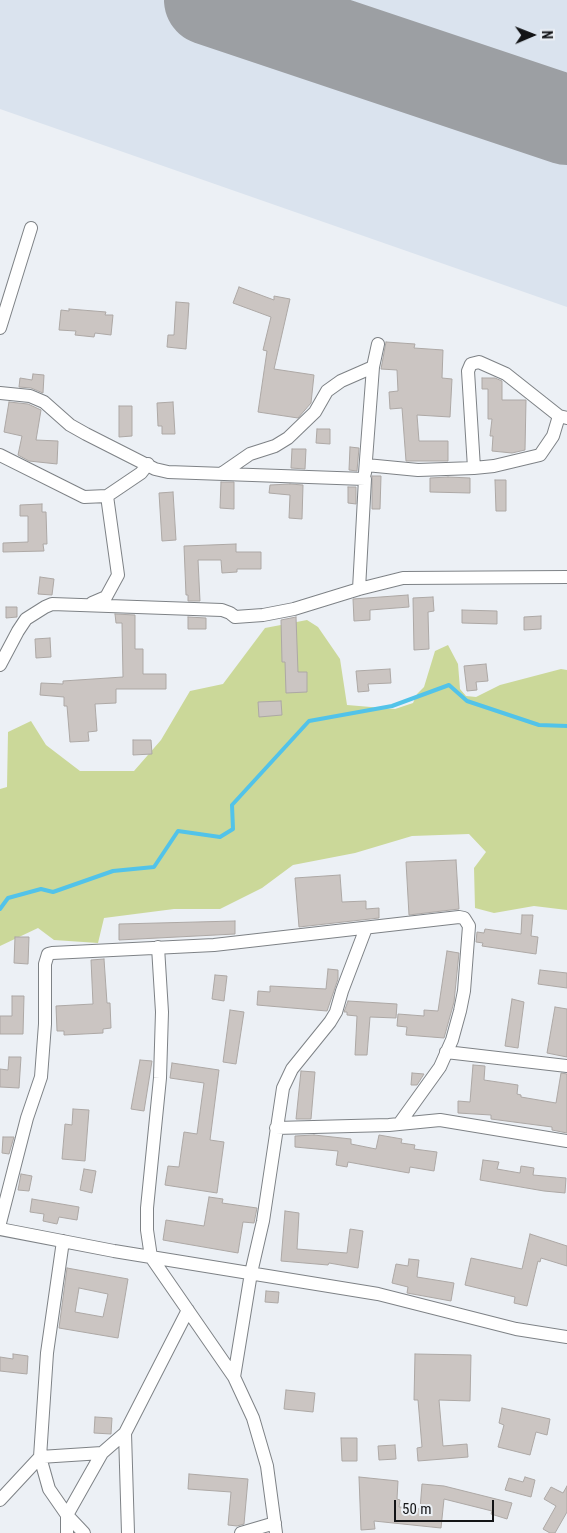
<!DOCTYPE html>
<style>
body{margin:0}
#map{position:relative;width:567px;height:1533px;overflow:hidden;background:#ecf0f5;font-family:"Roboto Condensed",sans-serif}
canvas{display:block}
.north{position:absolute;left:507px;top:10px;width:50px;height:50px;-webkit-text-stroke:4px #ecf0f5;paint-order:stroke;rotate:89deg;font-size:14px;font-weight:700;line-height:20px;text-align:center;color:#131416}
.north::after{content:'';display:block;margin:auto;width:18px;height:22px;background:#131416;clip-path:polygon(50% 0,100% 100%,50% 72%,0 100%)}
.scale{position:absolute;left:394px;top:1500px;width:100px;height:22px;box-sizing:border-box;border:2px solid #131416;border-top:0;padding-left:6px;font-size:15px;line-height:18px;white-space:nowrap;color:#131416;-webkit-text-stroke:4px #ecf0f5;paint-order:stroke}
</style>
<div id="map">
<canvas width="567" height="1533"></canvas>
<div class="north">N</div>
<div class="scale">50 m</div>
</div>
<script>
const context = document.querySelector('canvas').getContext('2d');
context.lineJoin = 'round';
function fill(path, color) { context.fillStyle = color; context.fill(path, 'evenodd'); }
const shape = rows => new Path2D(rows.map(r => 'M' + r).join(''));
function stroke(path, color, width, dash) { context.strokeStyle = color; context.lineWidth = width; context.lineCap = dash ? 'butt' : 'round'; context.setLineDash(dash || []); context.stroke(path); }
fill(shape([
 [0,0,567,0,567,307,0,109]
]), '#dae3ee');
fill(shape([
 [307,620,318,627,340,659,347,705,395,709,413,703,417,694,424,687,435,651,448,645,458,664,460,689,466,696,476,697,500,685,561,669,567,670,567,910,534,906,494,913,475,908,474,868,486,852,469,834,412,836,355,853,293,865,262,888,220,909,174,909,104,918,98,943,54,940,38,928,0,946,0,789,7,787,8,732,31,721,46,745,80,771,134,771,161,740,190,691,223,684,265,628]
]), '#cbd899');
stroke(shape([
 [0,909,8,898,41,889,53,892,113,871,154,867,178,831,220,837,233,829,232,805,309,721,392,706,449,685,467,701,539,725,567,726]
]), '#52c3e9', 4);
stroke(shape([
 [209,0,567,120]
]), '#9c9fa3', 90);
const building = shape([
 [239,287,274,300,274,296,290,299,274,369,314,375,311,403,298,418,258,412,267,351,263,350,271,317,233,303,239,287],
 [176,302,189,303,186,349,167,347,168,335,174,335,176,302],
 [69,309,106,312,105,315,113,315,111,335,95,333,94,337,75,335,76,331,59,330,61,310,69,311,69,309],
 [386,342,415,344,414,348,443,350,442,378,452,379,450,417,417,415,419,441,448,441,448,461,406,461,402,408,390,409,389,392,398,391,397,370,381,369,386,342],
 [33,374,44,375,43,393,31,388,19,387,20,378,32,380,33,374],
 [482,378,495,378,502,381,502,400,526,400,525,450,512,453,492,451,493,436,490,436,492,419,488,419,488,389,482,389,482,378],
 [9,402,28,404,41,410,36,440,58,441,57,464,29,461,18,455,22,436,4,432,9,402],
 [173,402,175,434,162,434,162,426,158,426,157,403,173,402],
 [119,406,132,406,132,436,119,437,119,406],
 [317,429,330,429,330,444,316,443,317,429],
 [350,447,359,448,357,471,349,470,350,447],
 [292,449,306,449,305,469,291,468,292,449],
 [372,476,381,476,380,509,372,509,372,476],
 [448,477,470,478,470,493,430,492,430,478,448,477],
 [495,480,506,480,506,511,496,511,495,480],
 [221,482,234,482,234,509,220,508,221,482],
 [290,484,303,485,302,519,289,518,290,495,269,493,270,485,290,484],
 [348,487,356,487,356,504,348,503,348,487],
 [173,492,176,540,162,541,159,493,173,492],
 [42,504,42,512,46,512,47,544,43,544,44,551,3,552,3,543,28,542,28,516,20,516,20,505,42,504],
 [236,544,236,552,261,552,261,569,237,569,237,572,222,573,221,560,198,560,200,601,188,601,188,595,186,595,184,546,236,544],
 [40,577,54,579,52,595,38,594,40,577],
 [408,595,409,607,370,610,370,620,354,621,353,599,408,595],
 [433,597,434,611,428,612,429,649,414,650,413,598,433,597],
 [6,607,17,607,17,617,6,618,6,607],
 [462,610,497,611,497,624,462,623,462,610],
 [115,614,135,615,135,649,143,649,143,674,166,674,166,689,116,689,116,703,95,704,97,731,88,732,89,741,70,742,67,706,64,706,64,697,40,695,41,683,63,684,63,681,123,677,122,623,116,623,115,614],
 [541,616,541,629,524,630,524,617,541,616],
 [188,617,206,618,206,629,188,629,188,617],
 [296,617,298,672,307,672,307,692,286,693,285,662,282,662,281,620,296,617],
 [50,638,51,657,36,658,35,639,50,638],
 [486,664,488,681,476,682,477,690,467,691,464,666,486,664],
 [390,669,391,683,368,684,369,691,358,692,356,671,390,669],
 [281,701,282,715,259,717,258,702,281,701],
 [133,740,151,740,152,754,133,755,133,740],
 [456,860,459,909,409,915,406,862,456,860],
 [340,875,342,902,366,901,366,909,379,908,379,918,299,927,295,878,340,875],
 [522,915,533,915,531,936,538,937,536,954,482,946,483,943,476,942,477,932,484,933,485,929,521,934,522,915],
 [235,921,235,934,119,940,119,924,235,921],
 [15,937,29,937,28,964,14,963,15,937],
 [447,951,459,953,454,1002,444,1038,406,1035,407,1027,397,1026,398,1014,424,1016,424,1010,438,1011,447,951],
 [104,959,107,1003,110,1003,111,1028,103,1029,103,1033,64,1035,64,1031,57,1031,56,1006,93,1004,91,960,104,959],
 [328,969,338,970,338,979,327,1011,257,1005,258,991,270,992,270,986,326,989,328,969],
 [540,970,567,973,567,988,538,984,540,970],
 [215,975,227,976,224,1001,212,999,215,975],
 [12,996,24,996,23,1034,0,1034,0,1016,12,1016,12,996],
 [512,999,524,1002,518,1048,505,1046,512,999],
 [348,1001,397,1004,396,1018,370,1017,367,1055,355,1055,357,1016,347,1015,347,1012,344,1012,348,1001],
 [555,1007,567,1009,567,1057,547,1053,555,1007],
 [230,1010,244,1012,236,1064,223,1062,230,1010],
 [9,1057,21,1057,19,1088,0,1087,0,1069,8,1070,9,1057],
 [140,1060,152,1061,144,1111,131,1109,140,1060],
 [172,1063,219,1070,210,1140,224,1142,217,1193,165,1185,168,1166,179,1167,184,1132,197,1134,204,1083,170,1078,172,1063],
 [473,1065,485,1066,484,1080,518,1085,517,1094,521,1095,521,1097,556,1103,561,1073,567,1074,567,1133,552,1130,552,1127,491,1119,491,1115,458,1113,458,1101,470,1102,473,1065],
 [301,1071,315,1072,311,1119,296,1119,301,1071],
 [412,1073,424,1074,417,1085,411,1085,412,1073],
 [73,1109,89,1110,85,1161,62,1159,65,1124,72,1125,73,1109],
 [314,1135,351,1139,351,1144,376,1149,379,1135,402,1139,401,1143,415,1145,414,1149,437,1152,434,1171,410,1167,409,1173,348,1162,347,1167,336,1165,338,1151,295,1147,295,1136,314,1135],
 [3,1137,14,1137,9,1154,2,1153,3,1137],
 [483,1160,499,1162,497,1169,520,1173,521,1166,534,1168,533,1175,566,1178,565,1193,544,1191,480,1180,483,1160],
 [84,1169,96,1171,92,1193,80,1190,84,1169],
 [21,1174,32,1176,29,1191,18,1190,21,1174],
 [209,1197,223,1199,222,1203,257,1208,254,1223,243,1222,238,1253,163,1240,166,1220,204,1226,209,1197],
 [32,1199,79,1207,77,1220,59,1217,57,1224,43,1221,44,1214,30,1212,32,1199],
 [285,1211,299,1213,297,1249,347,1253,350,1229,363,1231,358,1268,329,1263,328,1265,281,1261,285,1211],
 [530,1234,567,1246,567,1266,541,1258,540,1262,538,1261,527,1306,514,1303,515,1297,465,1285,471,1258,522,1269,530,1234],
 [409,1259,419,1260,417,1277,454,1283,451,1301,407,1293,408,1287,392,1283,396,1264,408,1266,409,1259],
 [67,1268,128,1279,118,1338,59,1328,67,1268],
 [79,1288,108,1294,103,1317,75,1312,79,1288],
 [266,1291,279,1292,278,1303,265,1302,266,1291],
 [13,1354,28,1356,27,1374,0,1371,0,1357,13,1359,13,1354],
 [415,1354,471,1355,470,1401,439,1400,443,1446,467,1444,468,1457,418,1461,417,1448,422,1447,418,1400,414,1400,415,1354],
 [286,1390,315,1393,313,1412,284,1409,286,1390],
 [502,1408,550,1419,547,1435,536,1432,530,1455,498,1447,504,1425,499,1423,502,1408],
 [95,1417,112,1418,111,1434,94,1433,95,1417],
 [341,1438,357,1438,357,1461,342,1461,341,1438],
 [395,1445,396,1459,379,1460,378,1446,395,1445],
 [189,1474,248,1479,244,1524,237,1526,228,1525,231,1492,188,1489,189,1474],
 [359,1477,398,1481,397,1499,400,1500,399,1507,420,1509,422,1484,444,1486,512,1503,507,1519,491,1514,492,1511,444,1499,441,1528,374,1521,375,1529,361,1530,359,1477],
 [525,1477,535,1480,531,1497,505,1490,509,1478,523,1482,525,1477],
 [567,1486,567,1512,555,1533,550,1533,543,1529,556,1506,544,1499,551,1487,563,1493,567,1486]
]);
fill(building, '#cbc5c2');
stroke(building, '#ada8a5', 1);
const minor = shape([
 [0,328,31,228],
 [0,393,30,396,44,402,70,425,86,434,155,469,168,472,365,479,359,589],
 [0,455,84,497,107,496],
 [366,465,418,470,474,468,494,466,540,455,553,436,559,416],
 [474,468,468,371,471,364,479,362,506,374,559,416,567,418],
 [365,473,373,367,378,344],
 [221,474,250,454,275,446,288,438,315,412,327,391,341,381,373,367],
 [92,603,106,597,118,575,107,496,141,473,148,464],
 [0,665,18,631,26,619,45,607,52,604,222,610,230,613,235,617,263,615,294,609,359,589,403,578,567,577],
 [158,947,162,1012,160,1078,147,1208,147,1230,151,1257,234,1377,253,1418,267,1466,276,1533],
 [446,1052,567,1066],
 [276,1128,389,1125,440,1120,567,1141],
 [0,1223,27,1118,41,1077,45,1024,45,964,48,954,52,953,214,945,459,917,464,918,469,926,464,991,460,1011,452,1040,440,1067,399,1124],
 [0,1229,114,1251,378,1294,516,1329,567,1337],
 [63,1241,47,1353,40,1457,49,1489,67,1515,84,1533],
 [234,1377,251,1273,263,1221,283,1088,292,1069,330,1022,336,1012,342,991,366,928],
 [0,1500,40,1457,102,1453,125,1433],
 [67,1533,67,1515,102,1453],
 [128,1533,125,1433,188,1310],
 [241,1533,275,1523]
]);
stroke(minor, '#7e8286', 14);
stroke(minor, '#fff', 12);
</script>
